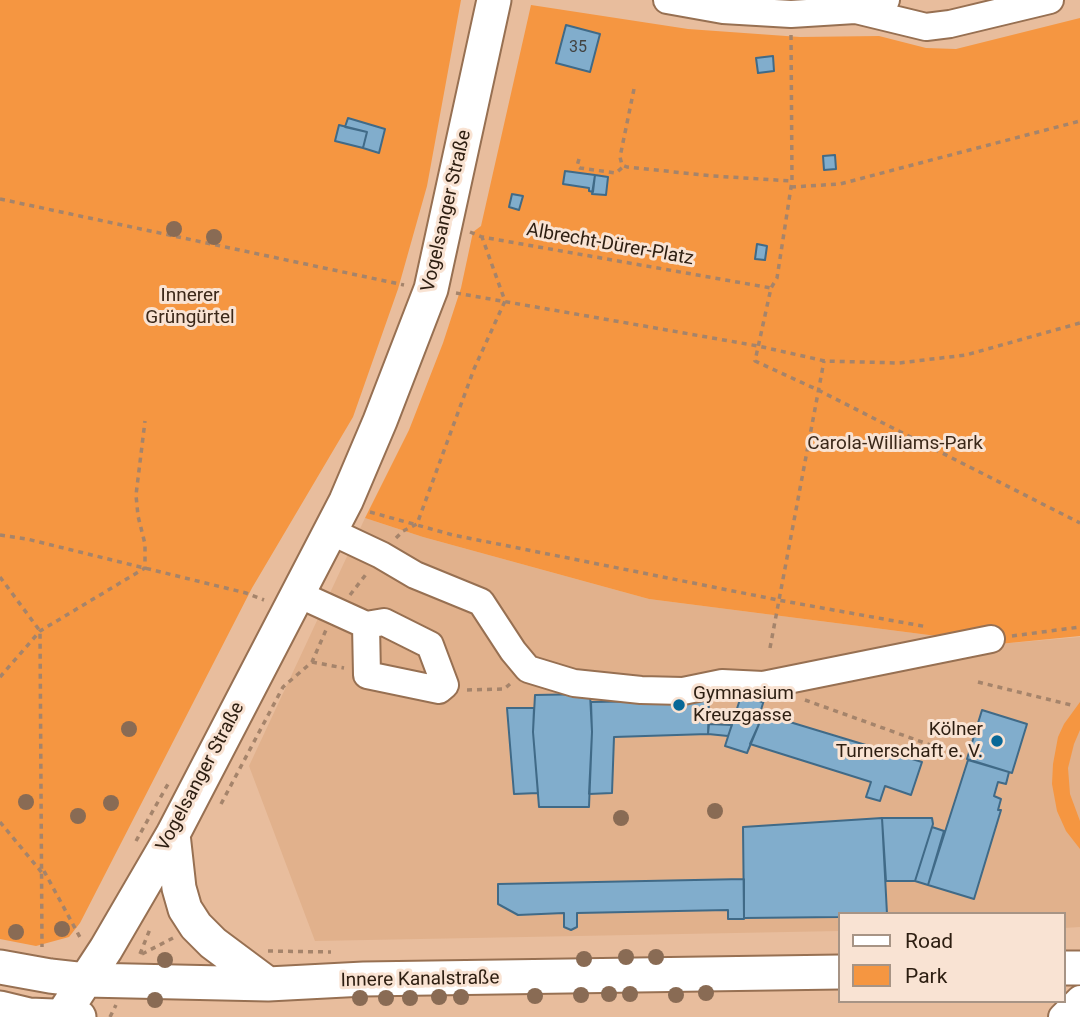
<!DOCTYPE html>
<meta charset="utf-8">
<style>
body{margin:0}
#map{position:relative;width:1080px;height:1017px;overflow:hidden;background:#e8bd9d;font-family:Roboto,sans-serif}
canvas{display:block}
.legend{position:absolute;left:838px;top:912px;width:228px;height:91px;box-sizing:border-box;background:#f9e3d3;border:2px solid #a79485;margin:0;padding:9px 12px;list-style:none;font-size:21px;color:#2d1e11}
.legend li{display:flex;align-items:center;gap:14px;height:35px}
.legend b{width:35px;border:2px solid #a79485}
</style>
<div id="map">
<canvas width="1080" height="1017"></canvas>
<ul class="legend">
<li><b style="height:9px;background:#fff"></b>Road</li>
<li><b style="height:19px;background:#f59641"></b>Park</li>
</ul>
</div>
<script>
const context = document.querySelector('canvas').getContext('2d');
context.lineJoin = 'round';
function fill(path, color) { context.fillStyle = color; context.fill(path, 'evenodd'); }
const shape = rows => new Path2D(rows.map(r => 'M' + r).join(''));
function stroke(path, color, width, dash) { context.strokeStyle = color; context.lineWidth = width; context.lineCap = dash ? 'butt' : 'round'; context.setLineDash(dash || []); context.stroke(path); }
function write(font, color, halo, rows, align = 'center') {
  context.font = font + ' Roboto,sans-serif'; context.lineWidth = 6; context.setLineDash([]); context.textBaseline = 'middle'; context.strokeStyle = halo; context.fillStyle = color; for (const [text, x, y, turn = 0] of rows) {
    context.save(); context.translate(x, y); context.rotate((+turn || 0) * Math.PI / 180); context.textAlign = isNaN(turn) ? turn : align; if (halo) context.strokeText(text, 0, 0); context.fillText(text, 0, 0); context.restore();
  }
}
fill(shape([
 [365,518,423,537,649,599,999,644,1080,637,1080,927,1064,928,1064,914,840,914,840,931,315,941,249,766]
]), '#e1b18c');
fill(shape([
 [0,0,461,0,427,186,398,289,353,417,252,588,80,923,69,937,36,946,0,939],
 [531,5,688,29,800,37,879,36,926,48,956,49,1080,18,1080,636,999,644,649,599,423,537,365,518,409,430,443,343,461,288,473,232,481,226],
 [1080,702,1080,730,1074,744,1068,768,1070,794,1080,821,1080,849,1066,831,1057,811,1052,784,1053,764,1058,737,1064,724]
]), '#f59641');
const building = shape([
 [566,25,600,34,590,72,556,63,566,25],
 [773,56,774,71,758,73,756,58,773,56],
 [348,118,385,129,379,153,363,148,367,132,345,127,348,118],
 [339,125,367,132,363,148,335,141,339,125],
 [835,155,836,169,824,170,823,156,835,155],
 [565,171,595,175,593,192,589,191,589,188,563,184,565,171],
 [595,175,608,177,606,195,592,194,595,175],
 [512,194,523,196,519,210,509,207,512,194],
 [757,244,767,246,765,260,755,259,757,244],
 [742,693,742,695,762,702,764,700,757,723,759,724,747,753,725,746,742,693],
 [590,694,592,732,589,807,539,807,533,732,535,695,590,694],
 [709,700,708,734,614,737,612,793,589,794,592,732,591,702,709,700],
 [507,708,534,708,533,732,538,793,514,794,507,708],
 [982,710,1027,724,1012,773,967,759,982,710],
 [760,713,922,762,911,795,885,786,880,801,866,797,871,782,750,744,759,724,757,723,760,713],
 [709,724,732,725,728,736,708,734,709,724],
 [968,760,1009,772,1006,784,998,782,994,796,1001,799,998,810,1001,810,974,899,928,885,968,760],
 [882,818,887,914,840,914,840,917,744,918,743,827,882,818],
 [882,818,932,818,933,824,915,881,886,881,882,818],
 [932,827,944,831,928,885,915,881,932,827],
 [744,879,744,919,728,919,728,910,577,913,577,927,571,930,564,927,564,913,518,915,498,904,498,884,744,879]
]);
fill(building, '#81adcc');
stroke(building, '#406a87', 2);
const minor = shape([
 [667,0,723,10,791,14,855,10,886,0],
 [856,10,926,27,950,24,1050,0],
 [330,531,381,555,415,575,481,602,513,651,528,669,574,683,641,690,683,691,722,683,763,685,991,639],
 [298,594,366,625,367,675,439,690,445,685,430,645,384,622,366,625],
 [1062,1017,1080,999]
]);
const major = shape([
 [173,834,179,888,185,909,196,926,213,943,268,984],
 [0,967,50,976,86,980,268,984,364,979,840,972],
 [1064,968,1080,968],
 [0,1008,29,1015,79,1017],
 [62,1016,106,949,173,834,346,501,380,421,431,289,494,0]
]);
stroke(minor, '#977052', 30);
stroke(major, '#977052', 37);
stroke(shape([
 [791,35,792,181,777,278,771,288,755,361,818,390,1080,523],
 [634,89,620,157,622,165,627,167,713,176,792,181],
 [579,159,577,166,580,168,616,173,624,166],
 [791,187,840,184,1080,121],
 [0,199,404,285],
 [470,232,482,237,771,288],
 [456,293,758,346,825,361,899,363,966,355,1080,323],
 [370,512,453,535,778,600,928,627],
 [0,535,27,539,246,593,264,600],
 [396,538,403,531,417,524,474,369,505,301,482,237],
 [0,577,40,631,42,947],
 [350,595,367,573],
 [1012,636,1080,627],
 [770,648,824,361],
 [312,662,344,668],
 [0,677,40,631,145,568,145,544,138,516,136,495,145,421],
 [978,682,1071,705],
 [467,690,504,689,510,684],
 [805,700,961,756],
 [221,804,283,687,312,662,326,630],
 [0,822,43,874],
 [136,841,168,784],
 [44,871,82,941],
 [268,951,331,952],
 [140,954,150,929],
 [142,954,173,938],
 [110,1017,116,1005]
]), '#a5846b', 3.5, [5, 5]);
stroke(minor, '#fff', 26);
stroke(major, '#fff', 33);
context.fillStyle = '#896b54';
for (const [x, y] of [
 [174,229],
 [214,237],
 [129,729],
 [26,802],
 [111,803],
 [715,811],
 [78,816],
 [621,818],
 [62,929],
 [16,932],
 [626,957],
 [656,957],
 [584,959],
 [165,960],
 [706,993],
 [609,994],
 [630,994],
 [581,995],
 [676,995],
 [535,996],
 [439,997],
 [461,997],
 [360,998],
 [386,998],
 [410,998],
 [155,1000]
]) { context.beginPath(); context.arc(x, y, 8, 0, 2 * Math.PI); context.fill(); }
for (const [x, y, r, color] of [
 [679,705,7,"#086897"],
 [997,741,7,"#086897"]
]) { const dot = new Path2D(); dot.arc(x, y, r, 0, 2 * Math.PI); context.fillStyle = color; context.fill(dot); stroke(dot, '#f9e3d3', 2.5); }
write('16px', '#424240', null, [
 ["35",578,48]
]);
write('19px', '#2d1e11', '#f9e3d3', [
 ["Vogelsanger Straße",447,211,-77],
 ["Albrecht-Dürer-Platz",610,245,10],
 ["Vogelsanger Straße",201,777,-62],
 ["Innere Kanalstraße",420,980,-1]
]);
write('19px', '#3b2819', '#f9e3d3', [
 ["Innerer",190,296],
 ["Grüngürtel",190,318],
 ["Carola-Williams-Park",895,444]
]);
write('19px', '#2d1e11', '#f9e3d3', [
 ["Gymnasium",693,694],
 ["Kreuzgasse",693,716],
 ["Kölner",983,730,"right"],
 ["Turnerschaft e. V.",983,752,"right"]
], 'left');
</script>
